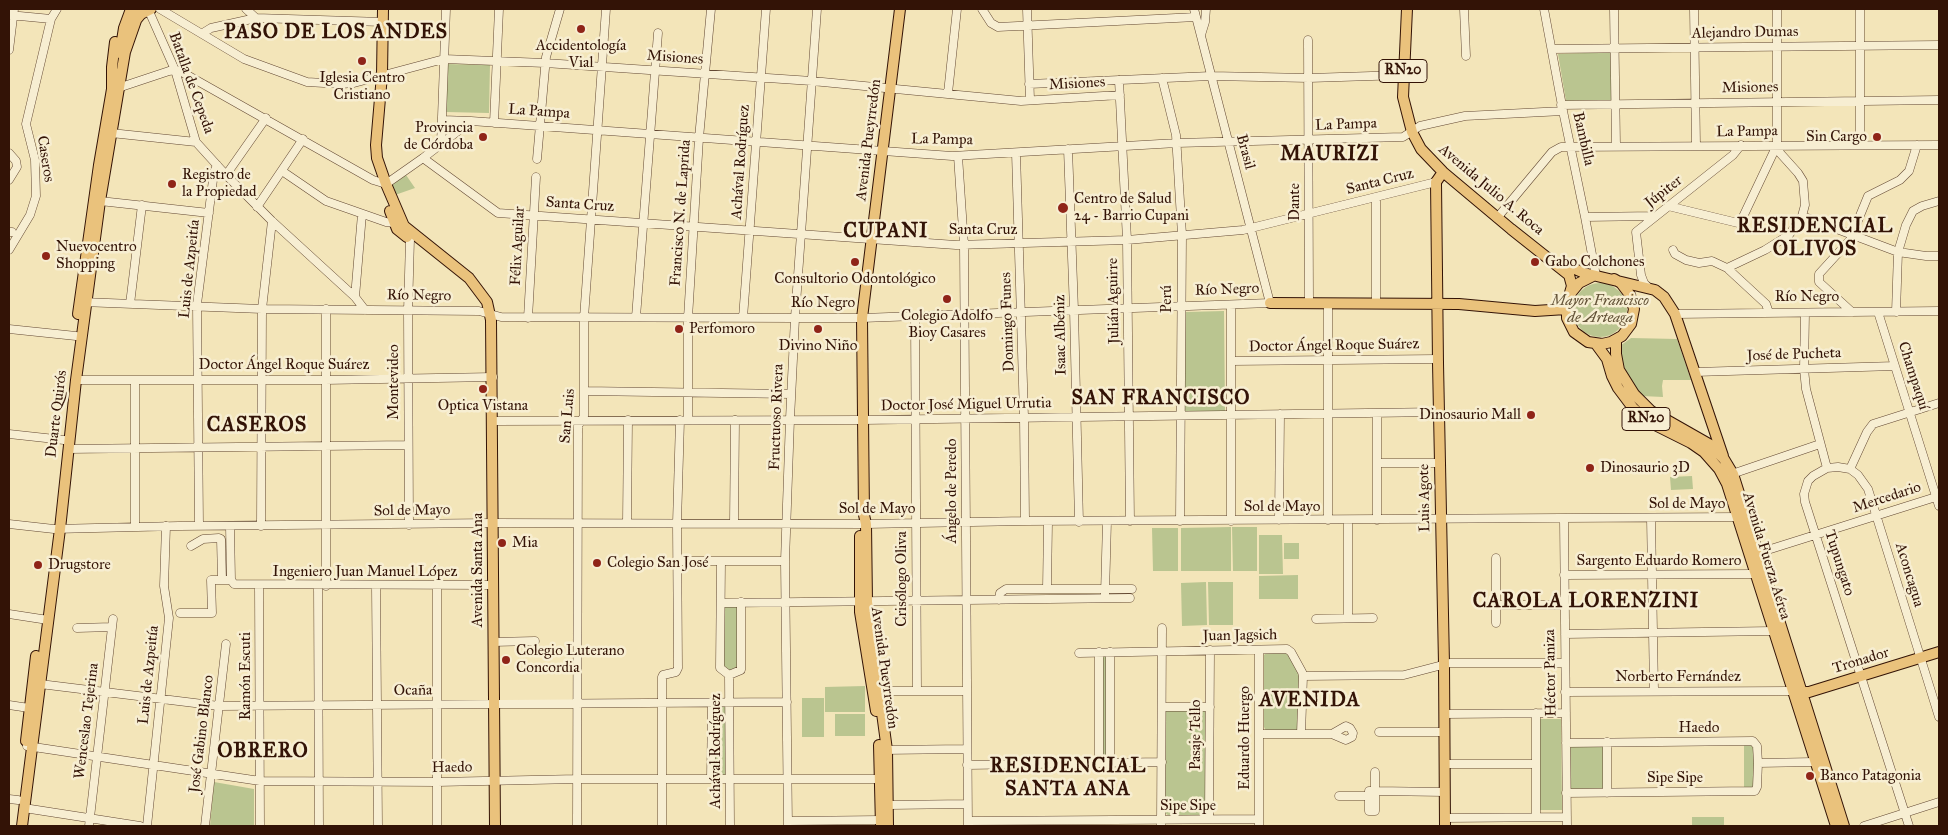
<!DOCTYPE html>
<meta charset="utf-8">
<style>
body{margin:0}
#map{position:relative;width:1948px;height:835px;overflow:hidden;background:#f3e5b9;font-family:"IM FELL Great Primer",serif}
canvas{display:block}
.frame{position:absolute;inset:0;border:10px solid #331306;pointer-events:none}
</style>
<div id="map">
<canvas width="1948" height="835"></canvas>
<div class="frame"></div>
</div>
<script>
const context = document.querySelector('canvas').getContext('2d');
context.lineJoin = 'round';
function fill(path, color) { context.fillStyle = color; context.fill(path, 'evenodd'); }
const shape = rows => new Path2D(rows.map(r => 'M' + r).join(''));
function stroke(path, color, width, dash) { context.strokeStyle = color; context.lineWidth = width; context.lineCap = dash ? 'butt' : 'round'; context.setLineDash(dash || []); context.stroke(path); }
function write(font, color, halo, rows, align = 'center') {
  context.font = font + ' "IM FELL Great Primer",serif'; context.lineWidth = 5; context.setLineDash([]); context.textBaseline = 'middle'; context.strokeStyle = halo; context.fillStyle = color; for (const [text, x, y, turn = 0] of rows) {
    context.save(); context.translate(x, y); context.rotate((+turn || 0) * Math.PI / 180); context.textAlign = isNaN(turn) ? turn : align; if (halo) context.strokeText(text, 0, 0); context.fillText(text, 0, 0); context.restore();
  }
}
fill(shape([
 [1611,52,1612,100,1566,101,1558,54],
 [446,64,490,65,489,113,446,112],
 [406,175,415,188,395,195,391,185],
 '1573 310a27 27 0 1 1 54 0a27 27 0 1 1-54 0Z',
 [1224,311,1225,411,1185,412,1185,312],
 [1631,338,1677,339,1691,380,1663,380,1662,386,1663,397,1642,396,1631,382,1624,368,1620,351,1620,346],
 [1692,476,1693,489,1671,490,1670,477],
 [1231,527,1231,571,1181,571,1181,528],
 [1232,527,1257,527,1257,571,1233,571],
 [1152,528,1178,528,1178,571,1153,571],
 [1259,535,1282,535,1283,574,1259,574],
 [1284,543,1299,543,1299,559,1284,559],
 [1298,575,1298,599,1259,599,1259,576],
 [1206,582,1207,625,1182,626,1181,583],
 [1208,582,1233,582,1233,625,1209,625],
 [722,604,739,604,740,669,729,673,722,667],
 [1286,652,1303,676,1301,727,1297,731,1266,731,1264,727,1264,655,1266,653],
 [1102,656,1108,656,1107,760,1102,760],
 [865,686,865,712,825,712,825,687],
 [802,698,824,698,824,737,802,737],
 [714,705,726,705,726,778,713,778],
 [1164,709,1208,710,1207,816,1169,816,1164,812],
 [835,714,865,714,865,736,835,736],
 [1538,719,1561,719,1562,810,1539,810],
 [1744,744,1751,744,1755,748,1753,789,1744,790],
 [1569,745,1603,745,1604,789,1570,789],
 [214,782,254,789,254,826,210,826],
 [1692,817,1724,817,1724,826,1692,826]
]), '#bac590');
const minor = shape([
 [148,9,175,70,196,142,226,175,272,221,355,297,365,310],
 [160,9,244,59,307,82,341,84,354,83,444,59,545,63,812,81,1021,101,1120,95],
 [246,9,256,18],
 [982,9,991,23,998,27,1196,17],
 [1027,9,1030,100],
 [1464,9,1466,56],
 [1544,9,1563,111,1585,217,1596,276],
 [1614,9,1616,146],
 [1694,9,1696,146],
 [1860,9,1860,145],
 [9,15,51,19],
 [203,33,211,28,256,18,383,22],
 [1201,35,1205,22,1206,9],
 [1308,40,1309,303],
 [1552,49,1939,45],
 [9,50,14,9],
 [1162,78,1176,135,1182,235,1180,521],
 [1119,80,1127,240,1130,521],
 [1029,84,1211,76,1309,78,1403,75],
 [118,88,169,71,175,70,180,71,373,180,386,184,423,158,471,121,952,156,1177,143,1403,137,1420,126,1465,116,1563,111],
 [948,93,957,9],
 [1561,105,1939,100],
 [443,120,471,121],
 [494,123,499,9],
 [111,133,196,142],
 [441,144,446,9],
 [1068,149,1074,310,1079,522],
 [9,153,16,161,17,167,9,180],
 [1016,153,1024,417,1025,521],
 [958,156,964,245,968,826],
 [423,158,498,213,956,245,1127,240,1243,230,1436,182],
 [537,159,546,57,560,9],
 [282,171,326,201,386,222,394,223],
 [226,175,266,118],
 [1376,198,1376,304],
 [100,201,209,213],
 [1668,206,1738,223,1741,221,1777,145],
 [257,207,303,139],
 [1802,216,1898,252,1926,256,1939,256],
 [1585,217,1655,216],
 [1497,218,1552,152,1561,147,1939,145],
 [9,232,12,232],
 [9,250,30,215,36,196,35,160,26,124,51,19,57,9],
 [1673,250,1675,254,1686,260,1699,263,1712,261,1727,268,1766,304,1769,313],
 [1727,268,1765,250,1789,235,1802,216,1805,205,1803,181,1798,173,1780,153,1777,145,1777,9],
 [1650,289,1644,283,1641,275,1636,232,1733,155,1741,145],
 [355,297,362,214],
 [82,302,262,309,479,311,501,317,795,318,862,318,1270,303,1194,9],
 [1328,303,1328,520],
 [130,304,142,205],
 [1231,305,1231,521],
 [1852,312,1819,282,1819,274,1850,240,1868,196,1900,180,1909,171,1917,145],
 [1878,312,1939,506],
 [1896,312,1898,252,1906,225,1913,211,1922,206,1939,201],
 [1805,313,1804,369,1806,389,1827,468],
 [1675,314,1939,311],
 [915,316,917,691],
 [636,317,658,33],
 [528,318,536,177],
 [743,318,766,9],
 [9,329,76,336],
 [1231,361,1438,359],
 [1695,372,1895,366],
 [76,380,325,380,493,377],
 [584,391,791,394],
 [688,420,688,318,699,138,711,9],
 [493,421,863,420,1439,412],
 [9,434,64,440],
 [68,449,408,445],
 [1377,463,1440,463],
 [1850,469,1867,432,1873,424,1939,403],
 [1729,475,1820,444],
 [1651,518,1654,690],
 [1564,519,1567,826],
 [1279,520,1280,414],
 [1348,520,1348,618],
 [1377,520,1377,413],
 [627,523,628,420],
 [734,523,735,420],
 [9,524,54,529,179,526,493,523,866,524,1025,521,1741,517],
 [409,525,408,311,410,239],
 [199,526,197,304,214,172,217,165],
 [230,526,231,580,234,584,493,585],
 [261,526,262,309,272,221],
 [135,527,135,380],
 [191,546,203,539,219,538,221,539,222,580],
 [1758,553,1939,496],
 [677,561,785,561],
 [721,561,720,668,729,675,741,670,741,602],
 [1564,575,1754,574],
 [259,585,260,826],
 [318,585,319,826],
 [326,586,326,309],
 [376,586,378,826],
 [437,586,437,826],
 [1047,589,1048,522],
 [1105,594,1107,521],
 [999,600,1000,593,1006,589,1132,589],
 [721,603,1130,598],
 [1496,605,1564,605],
 [180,613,212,613,211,580,231,580],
 [9,614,48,620],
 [1316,619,1373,618],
 [1496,623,1496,558],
 [77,628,112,627],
 [1565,634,1773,631],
 [493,642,535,641],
 [1259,650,1259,826],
 [1110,652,1110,763],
 [1079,653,1287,649,1291,652,1302,672,1303,676,1404,675,1450,663,1565,663],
 [729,675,730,826],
 [40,684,219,706,787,702],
 [880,691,967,691],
 [1565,692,1791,691],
 [9,705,29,708],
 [1162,707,1210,707],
 [1536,713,1536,817],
 [1445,714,1566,713],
 [1379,732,1445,732],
 [1259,734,1332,734,1346,740,1352,737,1353,733,1350,728,1346,726,1332,734],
 [1301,734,1303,676],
 [1607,742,1607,793],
 [1566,743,1753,741,1757,746,1758,763,1757,787,1755,791,1566,793],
 [27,746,260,781,437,782,578,779,881,779],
 [882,750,967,749],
 [1099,763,1099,652],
 [1758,763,1814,762],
 [1445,764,1536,764],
 [967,765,1162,762],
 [1375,772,1375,811,1369,811,1369,791,1375,791,1445,792],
 [711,779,712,702],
 [1339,796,1369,796],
 [9,799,18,800],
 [889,805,967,804],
 [24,808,140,826],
 [1445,818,1567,817],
 [1209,819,1210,650],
 [788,821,881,820],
 [968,821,1259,819],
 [89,826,113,619],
 [147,826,169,618,164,586,166,526],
 [205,826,226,644],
 [577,826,578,426,584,416,584,318,606,9],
 [662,826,662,677,663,675,676,672,678,668,677,523,680,420],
 [788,826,785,561,790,419,795,318,817,9],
 [1161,826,1162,628],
 [1864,826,1939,802],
 [1909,826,1805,502,1804,494,1808,481,1813,476,1827,468,1838,467,1850,469,1858,475,1868,489,1939,717]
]);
const major = shape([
 [383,9,382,75,376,145,377,158,386,184,404,226,469,278,487,302,491,320,495,826],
 [1407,9,1403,97,1412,132,1421,149,1443,172,1511,229,1569,275,1572,286,1567,303,1567,318,1574,332,1588,342,1602,344,1611,342,1622,336,1631,324,1634,309,1630,295,1621,283,1614,279],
 [136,20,141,14,151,9],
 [120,53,124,28,131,9],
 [112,88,112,67,115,42],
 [1443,172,1436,182,1438,363,1444,664,1445,826],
 [390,211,397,229,407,237],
 [1561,263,1584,273,1655,290,1664,297,1675,314,1723,456],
 [1570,294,1579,283,1593,276],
 [1270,303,1459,304,1535,311,1566,309],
 [78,314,99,165,112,89],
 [1616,340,1616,354,1619,370,1634,394,1651,411,1709,444,1724,459,1733,474,1844,826],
 [1596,344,1607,359,1612,376,1618,388,1633,408,1651,423,1691,443,1704,452,1719,469,1727,484,1836,826],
 [860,536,860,612,876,711],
 [1795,692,1809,692,1939,652],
 [26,741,36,656],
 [879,745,881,826],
 [22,826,60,529,76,380,100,201,125,52,140,9],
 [888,826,887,750,867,602,866,524,864,515,862,318,900,9]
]);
stroke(minor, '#634833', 9);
stroke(major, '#331306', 12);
stroke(minor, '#f7eed2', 8);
stroke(major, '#eac27c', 10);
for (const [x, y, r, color] of [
 [581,29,5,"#8f2418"],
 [362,61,5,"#8f2418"],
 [483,137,5,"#8f2418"],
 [1877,137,5,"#8f2418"],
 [172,184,5,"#8f2418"],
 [1063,208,6,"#8f2418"],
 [46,256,5,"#8f2418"],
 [855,262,5,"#8f2418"],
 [1535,262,5,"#8f2418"],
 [947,299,5,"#8f2418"],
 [679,329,5,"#8f2418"],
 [818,329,5,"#8f2418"],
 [483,389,5,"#8f2418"],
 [1531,415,5,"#8f2418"],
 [1590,468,5,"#8f2418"],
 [502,543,5,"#8f2418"],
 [597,563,5,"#8f2418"],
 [38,565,5,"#8f2418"],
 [506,660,5,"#8f2418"],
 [1810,776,5,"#8f2418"]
]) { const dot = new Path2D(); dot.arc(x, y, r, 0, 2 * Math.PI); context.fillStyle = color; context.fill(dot); stroke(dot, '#f7eed2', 2); }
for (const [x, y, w] of [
 [1403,71,48],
 [1646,419,48]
]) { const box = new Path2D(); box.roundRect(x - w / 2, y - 11.5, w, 23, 4); context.fillStyle = '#f7eed2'; context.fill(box); stroke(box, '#331306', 1); }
write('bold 14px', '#331306', null, [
 ["RN20",1403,71],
 ["RN20",1646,419]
]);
write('15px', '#331306', '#f7eed2', [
 ["Alejandro Dumas",1745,33,-1],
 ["Misiones",675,58,4],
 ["Batalla de Cepeda",191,83,70],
 ["Misiones",1077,84,-3],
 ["Misiones",1750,88,-1],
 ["La Pampa",539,112,4],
 ["La Pampa",1346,125,-2],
 ["La Pampa",1747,132,-1],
 ["Bambilla",1583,139,77],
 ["Avenida Pueyrredón",869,140,-83],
 ["La Pampa",942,140,1],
 ["Brasil",1245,152,75],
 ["Caseros",45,159,81],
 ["Achával Rodríguez",741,162,-86],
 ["Santa Cruz",1380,182,-14],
 ["Avenida Julio A. Roca",1491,190,40],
 ["Júpiter",1664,192,-38],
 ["Dante",1295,202,-90],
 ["Santa Cruz",580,205,4],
 ["Francisco N. de Laprida",681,213,-86],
 ["Santa Cruz",983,230],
 ["Félix Aguilar",518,246,-87],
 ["Luis de Azpeitía",190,269,-84],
 ["Río Negro",1227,290,-2],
 ["Río Negro",419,296,1],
 ["Río Negro",1807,297],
 ["Perú",1167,299,-90],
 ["Julián Aguirre",1114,301,-91],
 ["Río Negro",823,303],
 ["Domingo Funes",1008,322,-92],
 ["Isaac Albéniz",1061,335,-91],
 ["Doctor Ángel Roque Suárez",1334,346,-1],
 ["José de Pucheta",1794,355,-2],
 ["Doctor Ángel Roque Suárez",284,365],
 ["Champaquí",1913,376,72],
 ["Montevideo",394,382,-90],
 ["Doctor José Miguel Urrutia",966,405,-1],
 ["Duarte Quirós",57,414,-83],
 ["San Luis",568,416,-85],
 ["Fructuoso Rivera",777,417,-88],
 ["Ángelo de Peredo",952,491,-90],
 ["Luis Agote",1425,498,-91],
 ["Mercedario",1887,498,-18],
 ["Sol de Mayo",1687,504],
 ["Sol de Mayo",1282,507],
 ["Sol de Mayo",877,509],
 ["Sol de Mayo",412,511,-1],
 ["Avenida Fuerza Aérea",1766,556,73],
 ["Sargento Eduardo Romero",1659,561],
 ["Tupungato",1839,563,72],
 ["Avenida Santa Ana",478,570,-90],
 ["Ingeniero Juan Manuel López",365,572],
 ["Aconcagua",1909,575,73],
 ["Crisólogo Oliva",902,579,-90],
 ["Juan Jagsich",1240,636,-1],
 ["Tronador",1861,661,-17],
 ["Avenida Pueyrredón",884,668,82],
 ["Héctor Paniza",1551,673,-91],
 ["Luis de Azpeitía",149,675,-84],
 ["Ramón Escuti",246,676,-90],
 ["Norberto Fernández",1678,677],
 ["Ocaña",413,691,-1],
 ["Wenceslao Tejerina",87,721,-83],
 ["Haedo",1699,728],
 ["José Gabino Blanco",202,734,-83],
 ["Pasaje Tello",1196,735,-90],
 ["Eduardo Huergo",1245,738,-90],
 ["Achával Rodríguez",716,751,-90],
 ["Haedo",452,768,-1],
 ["Sipe Sipe",1675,778],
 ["Sipe Sipe",1188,806]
]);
write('15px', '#331306', '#f7eed2', [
 ["Accidentología",581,46,"center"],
 ["Vial",581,63,"center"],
 ["Iglesia Centro",362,78,"center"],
 ["Cristiano",362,95,"center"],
 ["Provincia",473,128,"right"],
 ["de Córdoba",473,145,"right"],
 ["Sin Cargo",1867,137,"right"],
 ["Registro de",182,175],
 ["la Propiedad",182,192],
 ["Centro de Salud",1074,199],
 ["24 - Barrio Cupani",1074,216],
 ["Nuevocentro",56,247],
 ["Shopping",56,264],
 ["Gabo Colchones",1545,262],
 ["Consultorio Odontológico",855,279,"center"],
 ["Colegio Adolfo",947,316,"center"],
 ["Bioy Casares",947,333,"center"],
 ["Perfomoro",689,329],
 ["Divino Niño",818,346,"center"],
 ["Optica Vistana",483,406,"center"],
 ["Dinosaurio Mall",1521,415,"right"],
 ["Dinosaurio 3D",1600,468],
 ["Mia",512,543],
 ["Colegio San José",607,563],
 ["Drugstore",48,565],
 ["Colegio Luterano",516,651],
 ["Concordia",516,668],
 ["Banco Patagonia",1820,776]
], 'left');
write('italic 15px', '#625136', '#f7eed2', [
 ["Mayor Francisco",1600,301],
 ["de Arteaga",1600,318]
]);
context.letterSpacing = '1px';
write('bold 20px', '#331306', '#f7eed2', [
 ["PASO DE LOS ANDES",336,33],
 ["MAURIZI",1330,155],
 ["RESIDENCIAL",1815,227],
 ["OLIVOS",1815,250],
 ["CUPANI",886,232],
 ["SAN FRANCISCO",1161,399],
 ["CASEROS",257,426],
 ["CAROLA LORENZINI",1586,602],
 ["AVENIDA",1310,701],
 ["OBRERO",263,752],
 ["RESIDENCIAL",1068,767],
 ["SANTA ANA",1068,790]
]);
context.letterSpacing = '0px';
</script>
